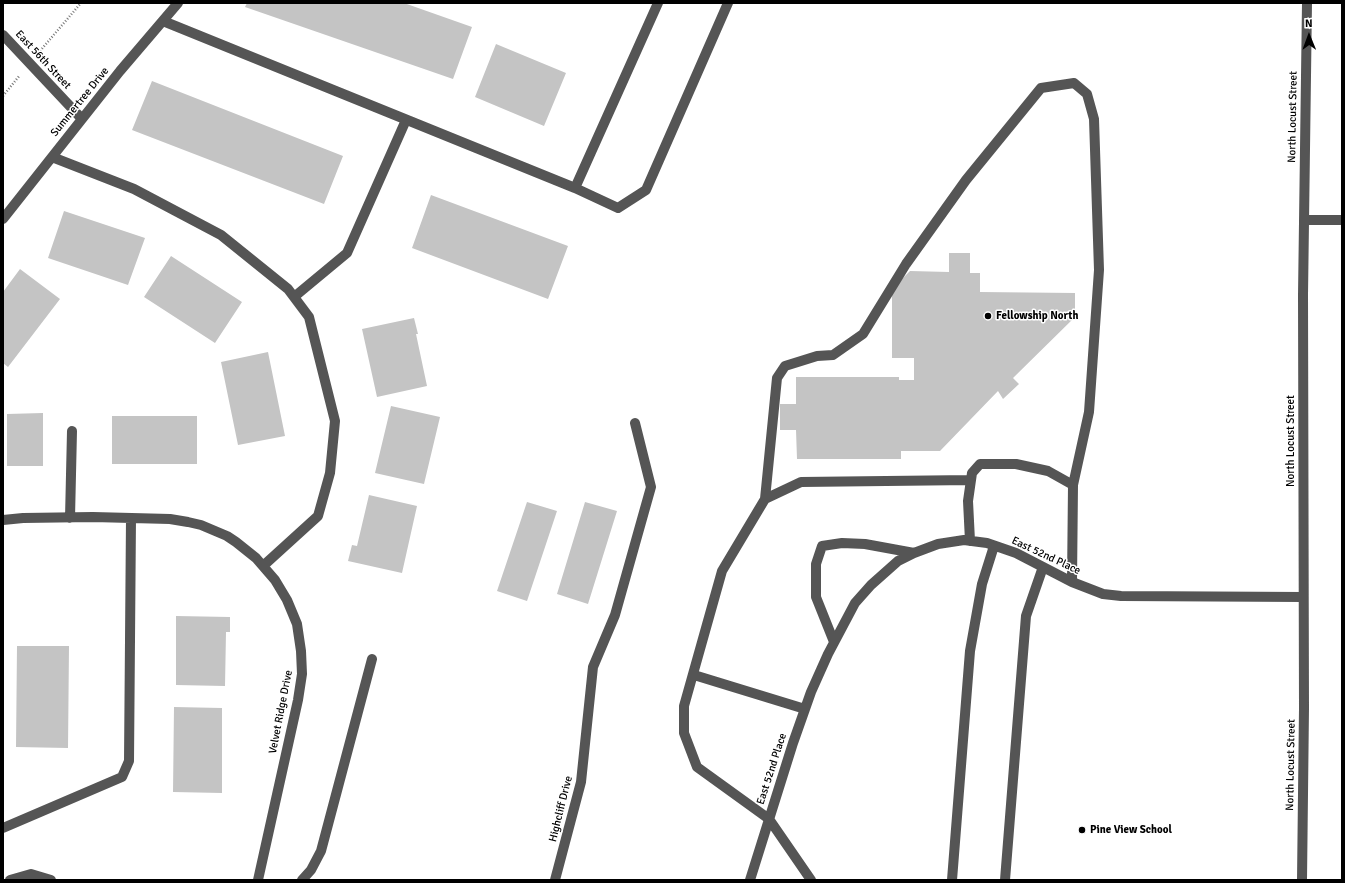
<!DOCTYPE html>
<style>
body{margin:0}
#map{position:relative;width:1345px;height:883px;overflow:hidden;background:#fff;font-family:Signika,sans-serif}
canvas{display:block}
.frame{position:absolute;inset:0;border:4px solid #000;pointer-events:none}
.north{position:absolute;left:1289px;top:16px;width:40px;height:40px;-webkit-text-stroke:3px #fff;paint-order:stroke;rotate:359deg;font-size:11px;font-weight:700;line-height:16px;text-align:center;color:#000}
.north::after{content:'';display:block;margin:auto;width:14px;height:18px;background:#000;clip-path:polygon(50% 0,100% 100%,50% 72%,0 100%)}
</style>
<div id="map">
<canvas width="1345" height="883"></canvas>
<div class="frame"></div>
<div class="north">N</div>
</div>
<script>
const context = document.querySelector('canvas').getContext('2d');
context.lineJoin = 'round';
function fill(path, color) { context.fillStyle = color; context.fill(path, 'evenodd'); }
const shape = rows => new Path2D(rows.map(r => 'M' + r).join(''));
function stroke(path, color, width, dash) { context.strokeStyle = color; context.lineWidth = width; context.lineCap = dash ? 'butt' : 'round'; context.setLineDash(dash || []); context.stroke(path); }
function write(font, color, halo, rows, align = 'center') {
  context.font = font + ' Signika,sans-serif'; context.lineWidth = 3; context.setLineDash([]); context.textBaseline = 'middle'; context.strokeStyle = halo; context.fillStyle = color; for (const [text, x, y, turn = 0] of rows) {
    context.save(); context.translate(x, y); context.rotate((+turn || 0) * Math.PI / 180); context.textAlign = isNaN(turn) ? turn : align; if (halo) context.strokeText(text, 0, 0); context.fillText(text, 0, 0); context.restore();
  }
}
fill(shape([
 [247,3,404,3,472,27,453,79,245,7],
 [496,44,566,73,544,126,475,97],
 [152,81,343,156,324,204,132,130],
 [431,195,568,246,548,299,412,248],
 [64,211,145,238,128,285,48,258],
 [949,253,970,253,970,273,980,273,980,292,1075,293,1075,317,1013,378,1019,384,1003,399,998,391,940,451,901,451,901,459,797,459,796,430,780,430,780,404,796,404,796,377,899,377,899,380,914,380,914,358,892,358,892,289,910,271,949,272],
 [171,256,242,302,215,343,144,297],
 [20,269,60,299,8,367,3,363,3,292],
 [414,318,418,334,416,334,427,386,377,397,362,329],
 [268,352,285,436,238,445,221,362],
 [391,406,440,417,424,484,375,473],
 [43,413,43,466,7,466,7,414],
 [112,416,197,416,197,464,112,464],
 [369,495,417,506,402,573,348,561,352,545,357,546],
 [527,502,557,511,527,601,497,591],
 [585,502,617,511,588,604,557,594],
 [176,616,230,617,230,632,226,632,225,686,176,685],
 [17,646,69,646,68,748,16,747],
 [174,707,222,708,222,793,173,792]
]), '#c4c4c4');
stroke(shape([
 [40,51,81,3],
 [3,96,20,75]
]), '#777', 2.5, [1, 2]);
stroke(shape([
 [163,21,575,188,658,3],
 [3,35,82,119],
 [52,157,134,189,221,235,288,289,309,317,335,421,330,473,318,516,263,566],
 [575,188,618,208,646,190,728,3],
 [3,219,120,71,178,3],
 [1304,220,1342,220],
 [294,297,347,253,406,120],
 [765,499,801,482,971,480],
 [70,518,72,431],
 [3,520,23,518,93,517,170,519,188,522,201,525,227,536,236,542,256,558,275,580,287,600,297,624,301,651,302,674,298,700,258,880],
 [970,541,968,501,972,473,980,464,1016,464,1048,471,1073,485],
 [834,642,816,597,816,564,822,546,842,543,865,544,914,553],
 [694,675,805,709],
 [3,828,122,777,129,761,131,518],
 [10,880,31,874,51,880],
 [302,880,311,870,321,851,372,659],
 [555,880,581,782,593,667,615,615,651,487,635,423],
 [750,880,793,743,811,692,828,654,855,603,871,585,898,561,914,553,938,544,964,540,987,543,1016,553,1072,582,1103,594,1121,596,1303,597],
 [811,880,769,819,697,767,684,733,684,706,722,571,765,499,777,378,785,366,817,356,833,355,863,334,906,264,966,180,1041,88,1074,83,1087,94,1094,119,1099,270,1089,412,1073,485,1072,582],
 [952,880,970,651,982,584,994,546],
 [1005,880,1026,616,1043,567],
 [1302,880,1304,708,1303,295,1307,3]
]), '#555', 10);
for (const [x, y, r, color] of [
 [988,316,4,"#000"],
 [1082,830,4,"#000"]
]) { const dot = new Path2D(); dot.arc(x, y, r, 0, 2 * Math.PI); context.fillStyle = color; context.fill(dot); stroke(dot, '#fff', 1.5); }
write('11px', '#000', '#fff', [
 ["East 56th Street",43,60,47],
 ["Summertree Drive",80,102,-51],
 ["North Locust Street",1293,117,-89],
 ["North Locust Street",1291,441,-90],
 ["East 52nd Place",1046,556,25],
 ["Velvet Ridge Drive",281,712,-79],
 ["North Locust Street",1291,765,-89],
 ["East 52nd Place",772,769,-72],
 ["Highcliff Drive",561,809,-76]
]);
write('bold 11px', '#000', '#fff', [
 ["Fellowship North",996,316],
 ["Pine View School",1090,830]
], 'left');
</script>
